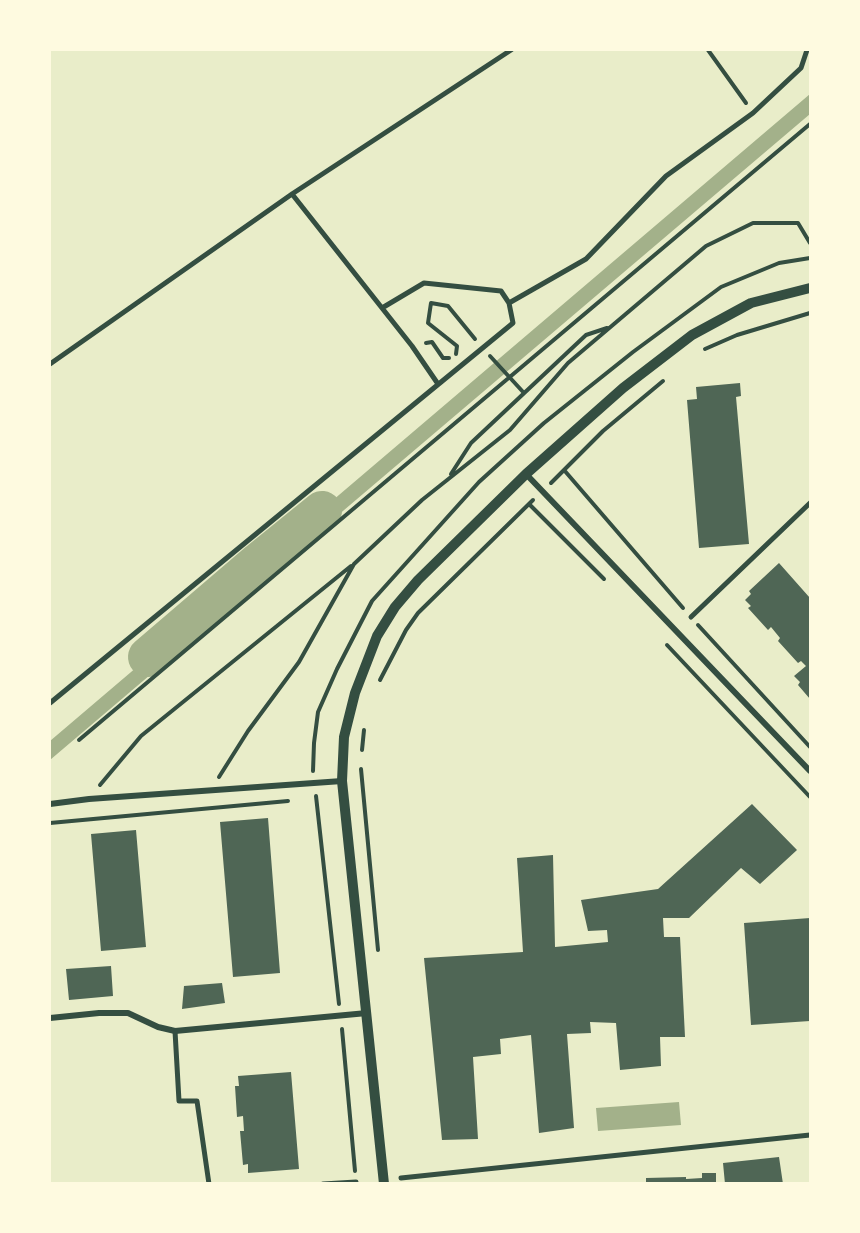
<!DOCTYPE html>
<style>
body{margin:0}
#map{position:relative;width:860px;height:1233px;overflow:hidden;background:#e9edc9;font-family:"Golos Text",sans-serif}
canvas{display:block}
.frame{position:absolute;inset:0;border:51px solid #fefae0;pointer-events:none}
</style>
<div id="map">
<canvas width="860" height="1233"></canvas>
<div class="frame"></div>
</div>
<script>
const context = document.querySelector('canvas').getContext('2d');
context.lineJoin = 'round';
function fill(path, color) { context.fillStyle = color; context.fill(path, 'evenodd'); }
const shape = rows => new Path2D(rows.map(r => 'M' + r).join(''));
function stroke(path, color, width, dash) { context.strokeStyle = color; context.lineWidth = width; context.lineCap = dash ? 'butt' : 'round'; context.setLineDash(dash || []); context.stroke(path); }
fill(shape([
 [810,94,810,114,50,760,50,741],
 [679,1102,681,1125,598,1131,596,1108]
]), '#a3b18a');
stroke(shape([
 [148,657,259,562,322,511]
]), '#a3b18a', 40);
fill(shape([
 [740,383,741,396,736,397,749,544,699,548,687,400,697,399,696,387],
 [779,563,810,598,810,699,798,685,800,682,794,676,806,666,801,661,798,663,778,641,780,638,771,627,768,630,748,608,751,606,745,600,751,594,749,591],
 [752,804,797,850,760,884,741,868,689,918,663,918,664,937,680,937,685,1037,660,1037,661,1066,620,1070,616,1023,590,1022,591,1033,567,1034,574,1128,539,1133,531,1035,500,1039,501,1054,473,1057,478,1139,442,1140,424,958,523,952,517,858,553,855,555,947,608,942,607,930,588,931,581,900,658,889],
 [268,818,280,973,233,977,220,822],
 [136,830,146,947,101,951,91,834],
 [810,918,810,1021,751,1025,744,923],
 [111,966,113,996,69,1000,66,969],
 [222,983,225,1003,182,1009,184,986],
 [291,1072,299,1169,248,1173,248,1164,243,1165,240,1131,244,1131,243,1116,237,1117,235,1086,239,1086,238,1076],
 [779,1157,783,1184,725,1184,723,1163],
 [702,1173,716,1173,716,1184,646,1184,646,1178,686,1177,686,1179,702,1178]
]), '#4f6655');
stroke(shape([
 [708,50,746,103],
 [426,343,432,342,443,358,449,358],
 [705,349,737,335,810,313],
 [456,354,457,346,428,323,431,303,448,306,475,339],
 [490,356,524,393],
 [564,470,683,608],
 [451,474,471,443,586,335,607,328],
 [551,483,603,431,663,381],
 [529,504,604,579],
 [698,625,810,747],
 [667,645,810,797],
 [380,680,406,630,418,613,533,500],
 [79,740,810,124],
 [362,750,364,730],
 [361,769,378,950],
 [313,771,314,743,318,712,337,669,372,601,479,482,544,423,633,352,721,287,779,263,810,258],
 [219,777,248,731,299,662,354,564,422,500,510,430,568,363,706,246,753,223,798,223,810,243],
 [100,785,141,736,351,566],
 [316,796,339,1004],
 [50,823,288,801],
 [342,1029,355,1171]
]), '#344e41', 4);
stroke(shape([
 [292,194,412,346,438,384],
 [382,308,424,283,501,291,509,303],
 [50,364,292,194,511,50],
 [691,617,810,503],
 [50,703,513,323,509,303,586,259,666,176,753,113,801,68,807,50],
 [175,1031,179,1101,197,1101,209,1184],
 [401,1178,810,1135],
 [323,1184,356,1182]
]), '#344e41', 5);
stroke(shape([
 [526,474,810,771],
 [50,804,89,799,342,781],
 [50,1018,99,1013,128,1013,158,1027,175,1031,367,1013]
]), '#344e41', 6);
stroke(shape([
 [384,1184,342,781,344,737,355,693,377,636,395,607,418,580,526,474,623,388,692,335,751,303,810,288]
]), '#344e41', 10);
</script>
